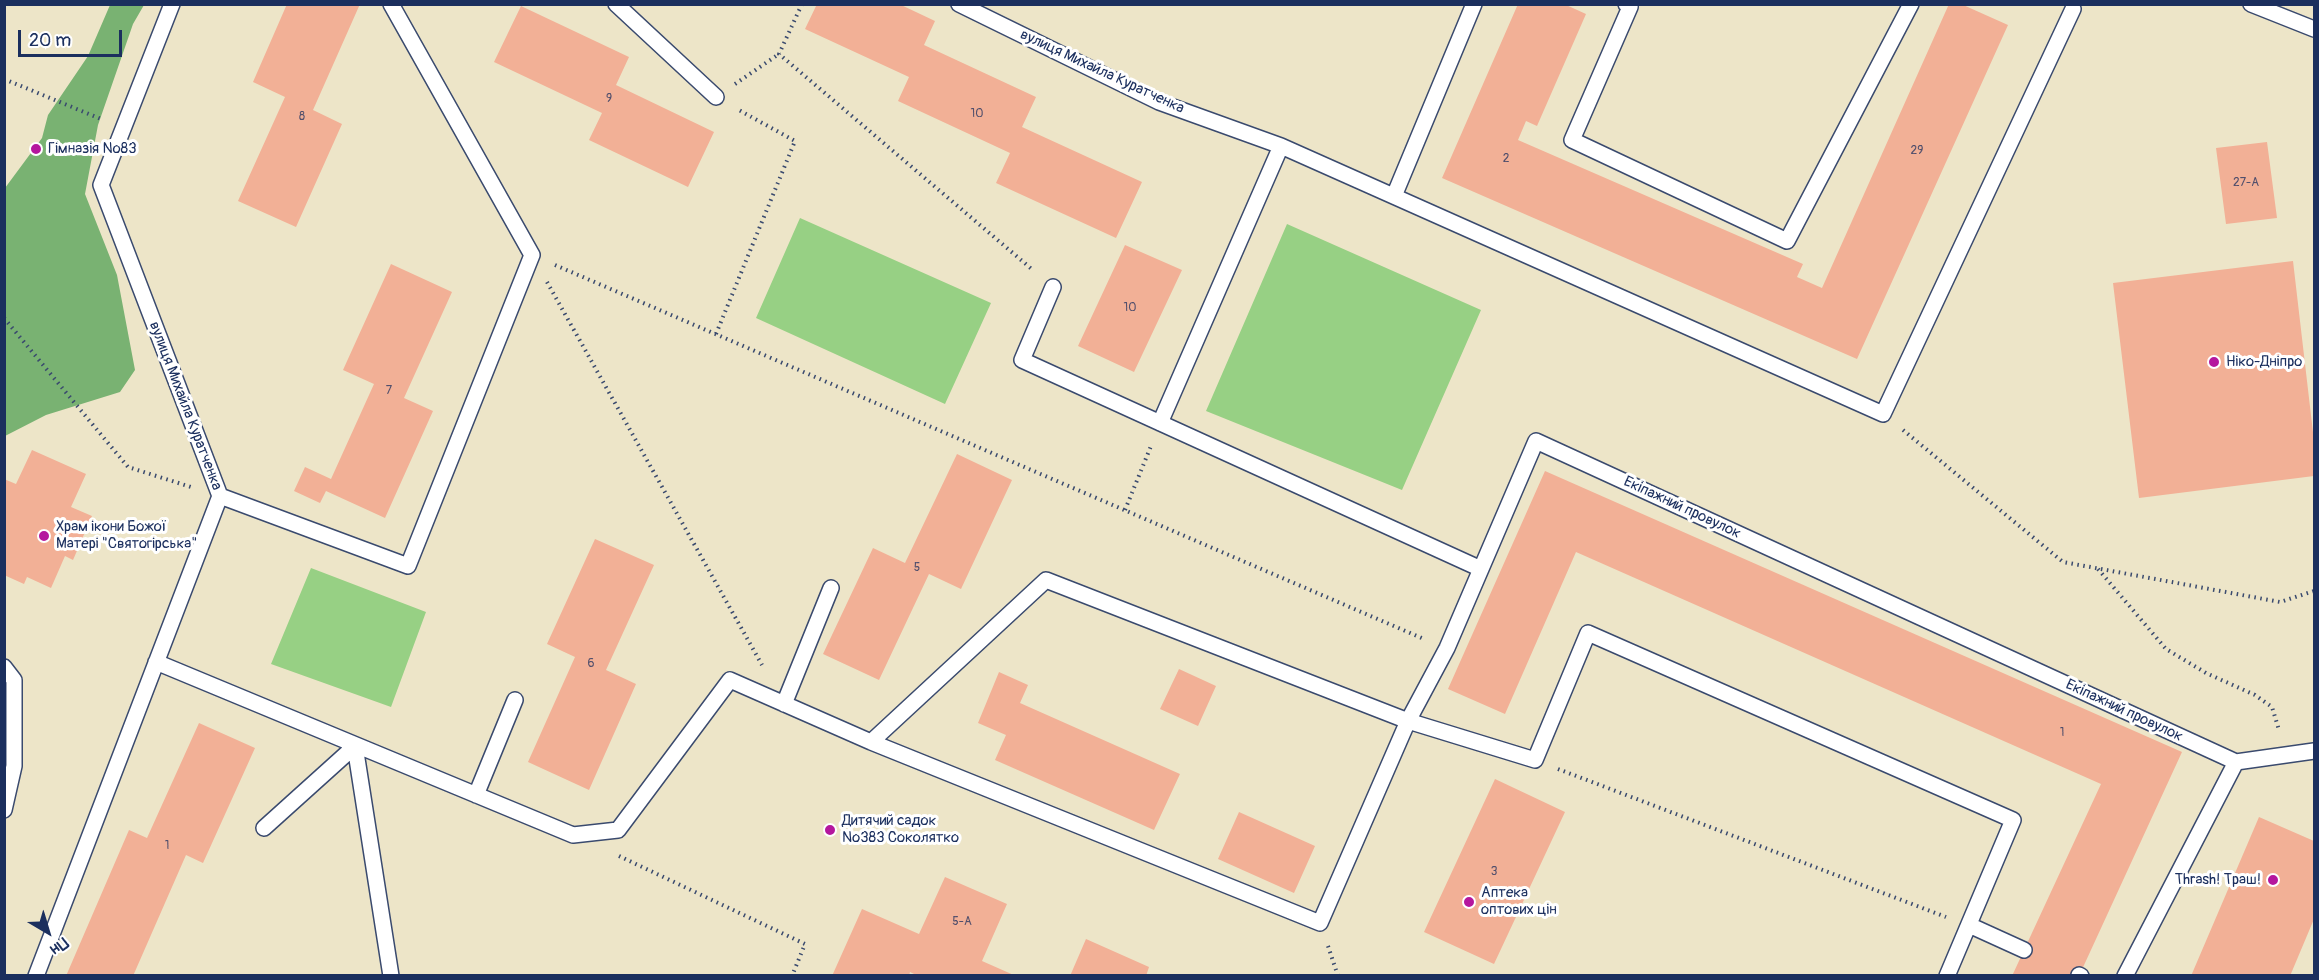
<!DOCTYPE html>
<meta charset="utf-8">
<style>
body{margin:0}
#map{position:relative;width:2319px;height:980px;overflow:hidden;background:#ede5c8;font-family:Pangolin,sans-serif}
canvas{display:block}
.frame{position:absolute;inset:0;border:6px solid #1b2f5e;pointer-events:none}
.north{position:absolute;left:18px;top:902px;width:60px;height:60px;-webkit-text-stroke:4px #fff;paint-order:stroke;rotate:142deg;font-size:16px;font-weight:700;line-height:24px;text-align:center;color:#1b2f5e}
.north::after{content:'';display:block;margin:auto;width:21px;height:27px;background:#1b2f5e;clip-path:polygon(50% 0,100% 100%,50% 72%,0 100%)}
.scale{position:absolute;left:18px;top:30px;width:104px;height:27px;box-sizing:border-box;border:3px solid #1b2f5e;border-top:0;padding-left:8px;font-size:18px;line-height:21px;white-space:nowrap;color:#1b2f5e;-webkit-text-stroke:4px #fff;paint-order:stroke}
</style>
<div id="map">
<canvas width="2319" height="980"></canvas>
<div class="frame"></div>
<div class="north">Пн</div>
<div class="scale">20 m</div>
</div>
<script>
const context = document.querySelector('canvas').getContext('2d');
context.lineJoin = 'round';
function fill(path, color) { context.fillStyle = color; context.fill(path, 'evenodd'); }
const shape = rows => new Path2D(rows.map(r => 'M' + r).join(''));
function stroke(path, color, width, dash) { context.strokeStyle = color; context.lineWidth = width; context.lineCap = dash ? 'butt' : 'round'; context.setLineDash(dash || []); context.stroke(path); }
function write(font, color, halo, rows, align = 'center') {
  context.font = font + ' Pangolin,sans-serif'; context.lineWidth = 6; context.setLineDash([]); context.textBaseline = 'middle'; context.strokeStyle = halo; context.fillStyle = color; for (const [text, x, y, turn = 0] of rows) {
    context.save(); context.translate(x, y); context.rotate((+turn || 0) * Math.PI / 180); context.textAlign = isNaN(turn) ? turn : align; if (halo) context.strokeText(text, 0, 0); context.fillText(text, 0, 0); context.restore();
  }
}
fill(shape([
 [800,218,991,303,945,404,756,318],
 [1287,224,1481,310,1402,490,1206,411],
 [311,568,426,612,391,707,271,664]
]), '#97d084');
fill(shape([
 [110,5,144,5,133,24,98,125,85,194,117,275,135,370,120,392,46,415,5,436,5,188,42,138,48,115,88,56]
]), '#79b272');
fill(shape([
 [287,4,360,4,313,110,342,124,296,227,238,201,285,97,253,82],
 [817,4,899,4,935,21,924,45,1036,97,1022,127,1142,182,1116,238,996,183,1010,153,898,101,909,77,805,29],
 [1518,4,1564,4,1586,14,1537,126,1526,121,1518,140,1803,264,1797,277,1822,288,1949,4,1961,4,2008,25,1857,359,1442,178],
 [521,6,629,57,616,85,714,132,688,187,589,140,602,113,494,62],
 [2267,142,2277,218,2226,224,2216,148],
 [1125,245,1182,270,1134,372,1078,346],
 [2293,261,2314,441,2314,476,2139,498,2113,283],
 [391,264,452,292,404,398,433,411,385,518,326,491,320,503,294,491,305,467,331,479,374,384,343,370],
 [32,450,86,474,71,507,92,516,73,560,65,556,51,588,27,577,24,584,4,575,4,479,16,484],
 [957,454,1012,480,961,589,929,574,879,680,823,654,873,548,905,563],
 [1545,471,2182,752,2079,976,2012,976,2101,784,1576,552,1505,714,1448,689],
 [595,539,654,565,606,670,636,684,589,790,528,762,575,657,547,644],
 [1179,669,1216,686,1198,726,1160,709],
 [999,672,1028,685,1020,703,1180,774,1154,830,995,760,1006,735,978,723],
 [199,723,255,748,203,863,186,855,133,976,66,976,129,830,147,838],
 [1495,779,1565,812,1494,964,1424,932],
 [1239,812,1315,846,1294,893,1218,859],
 [2259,817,2314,841,2314,919,2290,976,2191,976],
 [945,877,1007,904,982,961,1016,976,918,976,910,972,909,976,832,976,862,909,919,934],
 [1086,939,1149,967,1146,976,1070,976]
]), '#f2b096');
const service = shape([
 [616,4,716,97],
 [959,4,1159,102,1281,146,1883,414,2073,9],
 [1626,4,1630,7,1572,140,1787,241,1911,4],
 [2251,4,2314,29],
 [1394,196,1474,4],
 [1053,287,1022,360,1481,569],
 [1160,423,1281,146],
 [220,496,408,566,532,255,391,4],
 [156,662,573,835,618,830,730,680,871,742,1320,923,1408,721,1447,648,1536,441,2236,762,2314,751],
 [4,667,14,680,14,766,4,810],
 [784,704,831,588],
 [871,742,1046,580,1408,721,1535,760,1588,633,2013,820,1947,976],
 [355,746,391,976],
 [476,795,515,700],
 [264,828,355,746],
 [1969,925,2024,950],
 [2079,975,2081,976],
 [36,976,220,496,101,185,172,4],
 [2125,976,2236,762]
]);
stroke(service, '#3a4a6e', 18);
stroke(shape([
 [802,4,779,54,1034,271],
 [4,79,101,119],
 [735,84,779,54],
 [555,265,1424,639],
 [547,282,762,665],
 [4,318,128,467,191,487],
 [716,334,795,141,737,109],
 [1903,430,2063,562,2280,602,2314,591],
 [1125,510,1151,446],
 [2098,569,2166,649,2206,673,2255,695,2272,707,2279,730],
 [1558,769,1946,917],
 [619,856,805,944,792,976],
 [1328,946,1338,976]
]), '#3a4a6e', 4, [1.5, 4.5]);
stroke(service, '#fff', 15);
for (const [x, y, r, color] of [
 [36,149,6,"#b5179e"],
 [2214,362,6,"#b5179e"],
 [44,536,6,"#b5179e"],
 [830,830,6,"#b5179e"],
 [2273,880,6,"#b5179e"],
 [1469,902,6,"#b5179e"]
]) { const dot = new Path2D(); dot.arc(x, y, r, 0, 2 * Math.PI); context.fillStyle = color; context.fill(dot); stroke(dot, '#fff', 2); }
write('12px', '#514f6c', null, [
 ["9",609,99],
 ["10",977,114],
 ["8",302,117],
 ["29",1917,151],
 ["2",1506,159],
 ["27-А",2246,183],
 ["10",1130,308],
 ["7",389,391],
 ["5",917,568],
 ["6",591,664],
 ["1",2062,733],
 ["1",167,846],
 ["3",1494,872],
 ["5-А",962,922]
]);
write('15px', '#1b2f5e', '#fff', [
 ["вулиця Михайла Куратченка",1102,72,25],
 ["вулиця Михайла Куратченка",185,406,69],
 ["Екіпажний провулок",1682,508,25],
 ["Екіпажний провулок",2124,711,25]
]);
write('15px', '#1b2f5e', '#fff', [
 ["Гімназія №83",48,149],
 ["Ніко-Дніпро",2226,362],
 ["Храм ікони Божої",56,527],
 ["Матері \"Святогірська\"",56,544],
 ["Дитячий садок",842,821],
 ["№383 Соколятко",842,838],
 ["Thrash! Траш!",2261,880,"right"],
 ["Аптека",1481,893],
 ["оптових цін",1481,910]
], 'left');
</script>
